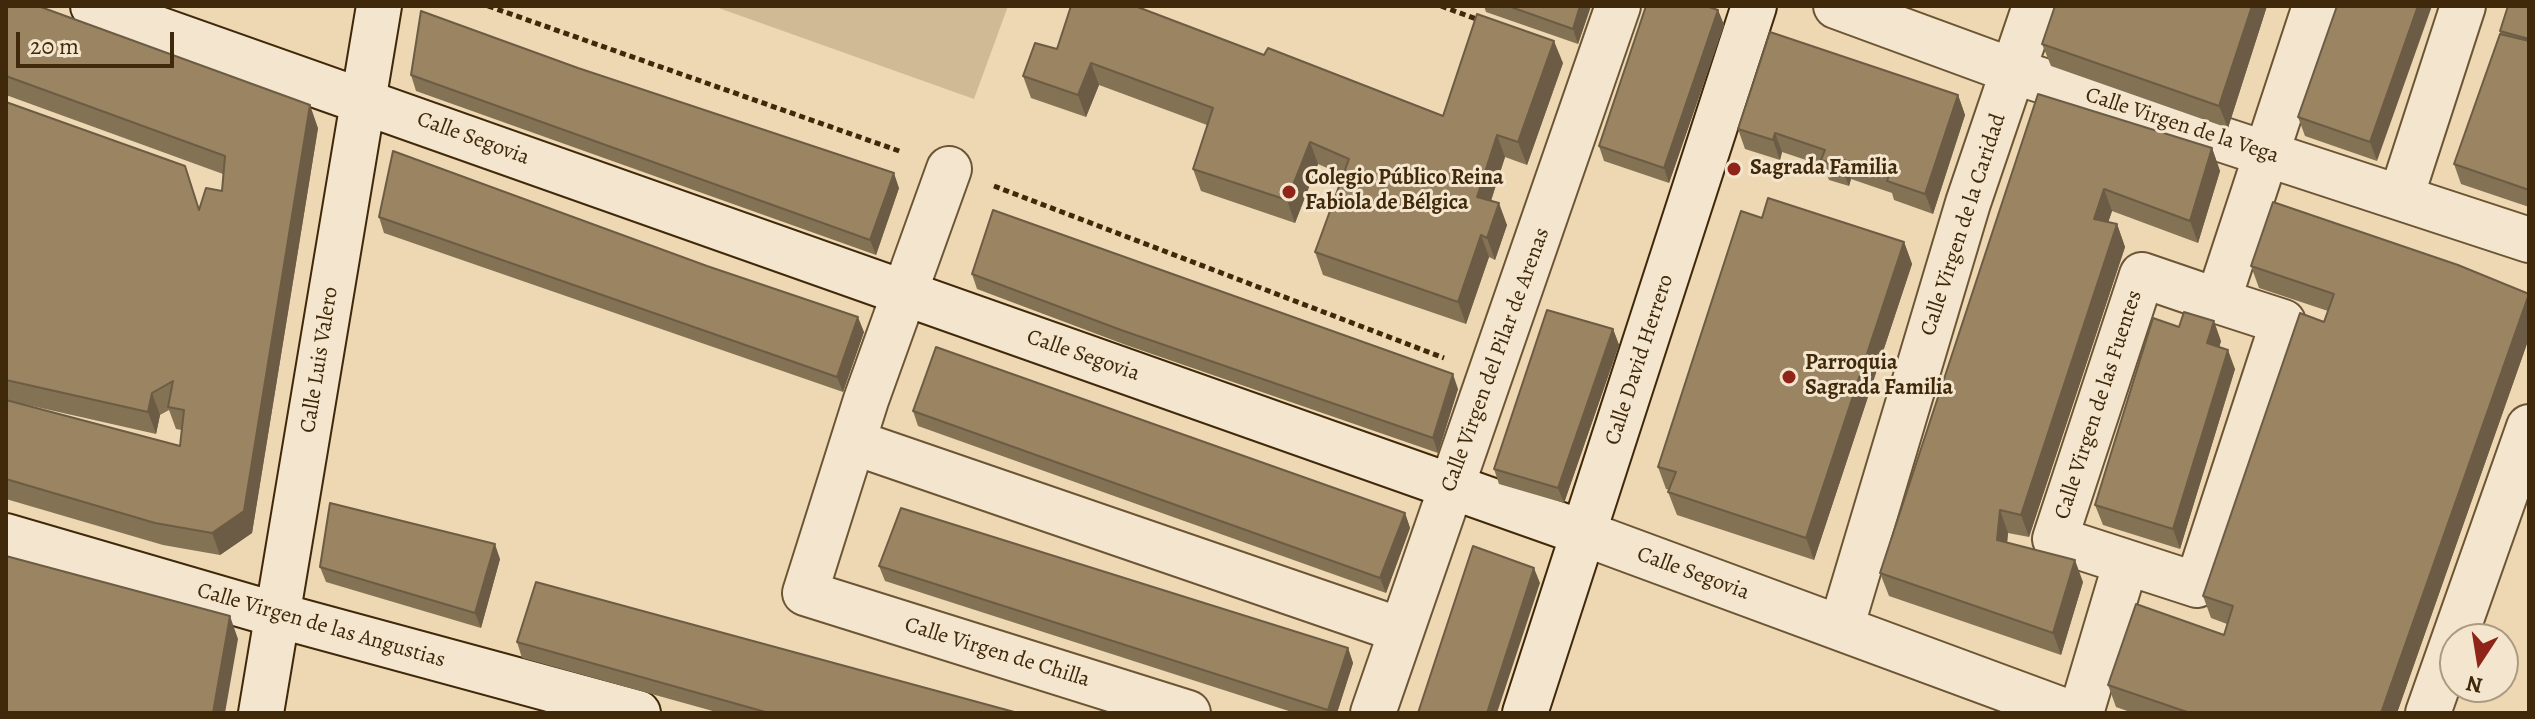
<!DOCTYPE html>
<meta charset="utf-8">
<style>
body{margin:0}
#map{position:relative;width:2535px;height:719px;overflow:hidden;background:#eed8b3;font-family:Alegreya,serif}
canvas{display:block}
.frame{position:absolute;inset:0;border:8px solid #40290a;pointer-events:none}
.north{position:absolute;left:2439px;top:623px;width:80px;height:80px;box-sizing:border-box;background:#f4e6ce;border:2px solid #ac9a80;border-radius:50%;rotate:192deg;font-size:22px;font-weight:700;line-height:32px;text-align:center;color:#40290a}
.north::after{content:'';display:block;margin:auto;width:28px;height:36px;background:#8f2418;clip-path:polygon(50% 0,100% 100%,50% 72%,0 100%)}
.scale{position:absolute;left:16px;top:32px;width:158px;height:36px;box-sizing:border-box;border:4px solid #40290a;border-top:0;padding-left:10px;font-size:24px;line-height:28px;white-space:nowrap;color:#40290a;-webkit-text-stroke:6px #f4e6ce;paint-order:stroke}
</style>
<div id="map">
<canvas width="2535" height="719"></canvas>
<div class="frame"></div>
<div class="north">N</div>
<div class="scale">20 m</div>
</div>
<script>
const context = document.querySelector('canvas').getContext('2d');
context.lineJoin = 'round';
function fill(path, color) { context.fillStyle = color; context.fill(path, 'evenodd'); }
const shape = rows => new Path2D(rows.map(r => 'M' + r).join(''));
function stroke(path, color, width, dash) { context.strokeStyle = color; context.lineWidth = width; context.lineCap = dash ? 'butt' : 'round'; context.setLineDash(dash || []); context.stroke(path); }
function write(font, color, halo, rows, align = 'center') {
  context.font = font + ' Alegreya,serif'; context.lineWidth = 6; context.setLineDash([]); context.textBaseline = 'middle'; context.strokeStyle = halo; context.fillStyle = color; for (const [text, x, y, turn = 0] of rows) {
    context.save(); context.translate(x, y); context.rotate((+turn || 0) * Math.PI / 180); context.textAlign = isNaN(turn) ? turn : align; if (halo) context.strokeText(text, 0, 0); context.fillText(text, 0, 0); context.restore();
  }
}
fill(shape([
 [713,6,1008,6,974,99]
]), '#d0ba96');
const street = shape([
 [1836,6,2013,71,2529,240],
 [949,169,866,400,805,593,1188,713],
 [2401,197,2463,6],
 [853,442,1400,630],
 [1583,533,2070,713],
 [2126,562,2197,585,2283,322,2218,301],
 [1841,628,1968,203,2035,6],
 [1373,713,1618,6],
 [2081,713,2126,562,2055,539,2142,275,2218,301,2315,6],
 [2428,713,2529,427]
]);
const secondary = shape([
 [93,6,1583,533],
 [6,536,277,615,638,713],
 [261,713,379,6],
 [1525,713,1754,6]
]);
stroke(street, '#6c5534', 48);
stroke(secondary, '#40290a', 48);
stroke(shape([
 [488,6,902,152],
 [1441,6,1479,20],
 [994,186,1444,358]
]), '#40290a', 5, [6, 4]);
stroke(street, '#f4e6ce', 44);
stroke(secondary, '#f4e6ce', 44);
fill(shape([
 [6,6,318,128,252,533,220,555,163,545,6,499,6,102,199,208,222,191,223,174,6,95],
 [10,401,156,434,160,415,169,410,176,429,182,430,180,446],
 [1066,6,1135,6,1264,55,1443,116,1563,63,1527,165,1505,157,1491,201,1507,225,1495,260,1489,257,1466,324,1323,275,1315,252,1343,175,1318,164,1295,223,1201,191,1193,169,1207,125,1099,85,1086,117,1031,98,1023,76,1057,49,1071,8],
 [1484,6,1591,6,1578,44,1486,12],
 [2267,6,2228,128,2051,66,2042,44],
 [2337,6,2377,161,2305,136,2298,117],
 [2529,6,2529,207,2461,184,2454,164,2500,34,2500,31],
 [1718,10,1724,25,1669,183,1604,161,1599,146],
 [578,68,899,188,876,255,416,91,411,75],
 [2038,94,2212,148,2220,171,2198,243,2112,211,2108,222,2117,224,2125,247,2029,537,2008,533,2007,543,2083,582,2061,655,1889,596,1880,573],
 [1958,95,1965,115,1933,214,1894,200,1892,193,1851,179,1849,186,1829,180,1824,166,1782,152,1780,160,1745,149,1738,129],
 [379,217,864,332,843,392,384,233],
 [1762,218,1904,242,1912,264,1814,560,1677,515,1668,492,1669,490,1666,489,1658,467],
 [2251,266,2529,294,2529,338,2397,713,2133,713,2116,707,2108,685,2224,635,2227,624,2211,618,2203,596,2328,311,2259,288],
 [972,274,1458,389,1438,453,1126,345,977,289],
 [1613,329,1619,345,1564,503,1499,484,1494,469],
 [2221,341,2219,347,2235,369,2180,549,2103,525,2095,505],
 [913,411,1405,513,1410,528,1386,593,918,426],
 [500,559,481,628,326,582,320,567],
 [879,566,1348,648,1353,663,1337,713,1295,713,885,581],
 [517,642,1018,713,720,713,522,658]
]), '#847254');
fill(shape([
 [1580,6,1591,6,1578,44,1573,29],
 [2252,6,2267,6,2228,128,2219,106],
 [2418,6,2432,6,2377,161,2370,142],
 [1718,10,1724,25,1669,183,1664,168],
 [1554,41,1563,63,1527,165,1518,142],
 [1091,63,1099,85,1086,117,1078,95],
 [1958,95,1965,115,1933,214,1925,194],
 [310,105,318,128,252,533,220,555,212,533],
 [1775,133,1782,152,1780,160,1773,140],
 [1497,135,1505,157,1485,219,1477,197],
 [1310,142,1318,164,1295,223,1287,200],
 [2212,148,2220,171,2198,243,2190,221],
 [1844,160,1851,179,1849,186,1841,166],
 [894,173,899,188,876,255,870,240],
 [2104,189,2112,211,2102,241,2094,219],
 [1499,203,1507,225,1495,260,1487,238],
 [2117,224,2125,247,2029,537,2021,515],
 [1481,235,1489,257,1466,324,1458,302],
 [1904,242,1912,264,1814,560,1806,538],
 [2529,294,2529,338,2397,713,2381,713],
 [858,317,864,332,843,392,837,377],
 [2214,321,2221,341,2215,363,2207,343],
 [1613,329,1619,345,1564,503,1558,488],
 [2228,350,2235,369,2180,549,2173,529],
 [1453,374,1458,389,1438,453,1433,438],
 [152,393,160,415,156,434,148,412],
 [2000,510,2008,533,2005,563,1997,540],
 [1405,513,1410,528,1386,593,1380,578],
 [495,544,500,559,481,628,475,613],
 [2075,560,2083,582,2061,655,2053,633],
 [1534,568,1540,583,1497,713,1487,713],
 [230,616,238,639,225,713,213,713],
 [1348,648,1353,663,1337,713,1329,713,1328,710]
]), '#6c5c45');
const building = shape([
 [6,6,38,6,310,105,244,511,212,533,155,523,6,479,6,400,180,446,184,410,168,407,173,381,152,393,148,412,6,380,6,102,185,166,199,210,206,188,222,191,225,156,6,76,6,6],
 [1071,6,1135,6,1264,55,1268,48,1443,116,1477,14,1554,41,1518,142,1497,135,1477,197,1499,203,1487,238,1481,235,1458,302,1315,252,1349,159,1310,142,1287,200,1193,169,1213,108,1091,63,1078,95,1023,76,1035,43,1057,49,1071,6],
 [1508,6,1580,6,1573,29,1508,6],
 [1646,6,1706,6,1718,10,1664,168,1599,146,1646,6],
 [2055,6,2252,6,2219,106,2042,44,2055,6],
 [2337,6,2418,6,2370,142,2298,117,2337,6],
 [2508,6,2529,6,2529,39,2500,31,2508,6],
 [421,11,578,68,894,173,870,240,411,75,421,11],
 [1770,32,1958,95,1925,194,1887,181,1889,175,1844,160,1841,166,1821,160,1825,150,1775,133,1773,140,1738,129,1770,32],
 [2500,34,2529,41,2529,190,2454,164,2500,34],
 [2038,94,2212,148,2190,221,2104,189,2094,219,2117,224,2021,515,2000,510,1997,540,2075,560,2053,633,1880,573,2038,94],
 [393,151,707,266,858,317,837,377,379,217,393,151],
 [1768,198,1904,242,1806,538,1668,492,1676,472,1658,467,1741,211,1762,218,1768,198],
 [2273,202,2458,265,2529,294,2381,713,2190,713,2108,685,2136,604,2224,635,2233,606,2203,596,2300,313,2324,322,2334,294,2251,266,2273,202],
 [993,210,1453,374,1433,438,1121,330,972,274,993,210],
 [1547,310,1613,329,1558,488,1494,469,1547,310],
 [2184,312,2214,321,2207,343,2228,350,2173,529,2095,505,2153,318,2179,327,2184,312],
 [936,347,1405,513,1380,578,913,411,936,347],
 [330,503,495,544,475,613,320,567,330,503],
 [901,508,1348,648,1328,710,879,566,901,508],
 [1473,546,1534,568,1487,713,1418,713,1473,546],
 [6,556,230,616,213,713,6,713,6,556],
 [536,582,1018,713,769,713,517,642,536,582]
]);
fill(building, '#9a8462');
stroke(building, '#6c5c45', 2);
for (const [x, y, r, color] of [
 [1734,169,8,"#8f2418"],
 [1289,192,8,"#8f2418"],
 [1789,377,8,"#8f2418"]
]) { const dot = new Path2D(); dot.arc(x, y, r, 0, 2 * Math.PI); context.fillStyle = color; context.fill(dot); stroke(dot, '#f4e6ce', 3); }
write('22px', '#40290a', '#f4e6ce', [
 ["Calle Virgen de la Vega",2182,126,18],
 ["Calle Segovia",473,139,20],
 ["Calle Virgen de la Caridad",1964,225,-72],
 ["Calle Segovia",1083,356,19],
 ["Calle Luis Valero",320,360,-81],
 ["Calle Virgen del Pilar de Arenas",1496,360,-70],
 ["Calle David Herrero",1640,360,-72],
 ["Calle Virgen de las Fuentes",2099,405,-72],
 ["Calle Segovia",1693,574,20],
 ["Calle Virgen de las Angustias",321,626,16],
 ["Calle Virgen de Chilla",997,653,17]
]);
write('bold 22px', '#40290a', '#f4e6ce', [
 ["Sagrada Familia",1750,169],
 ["Colegio Público Reina",1305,179],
 ["Fabiola de Bélgica",1305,204],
 ["Parroquia",1805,364],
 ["Sagrada Familia",1805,389]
], 'left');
</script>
